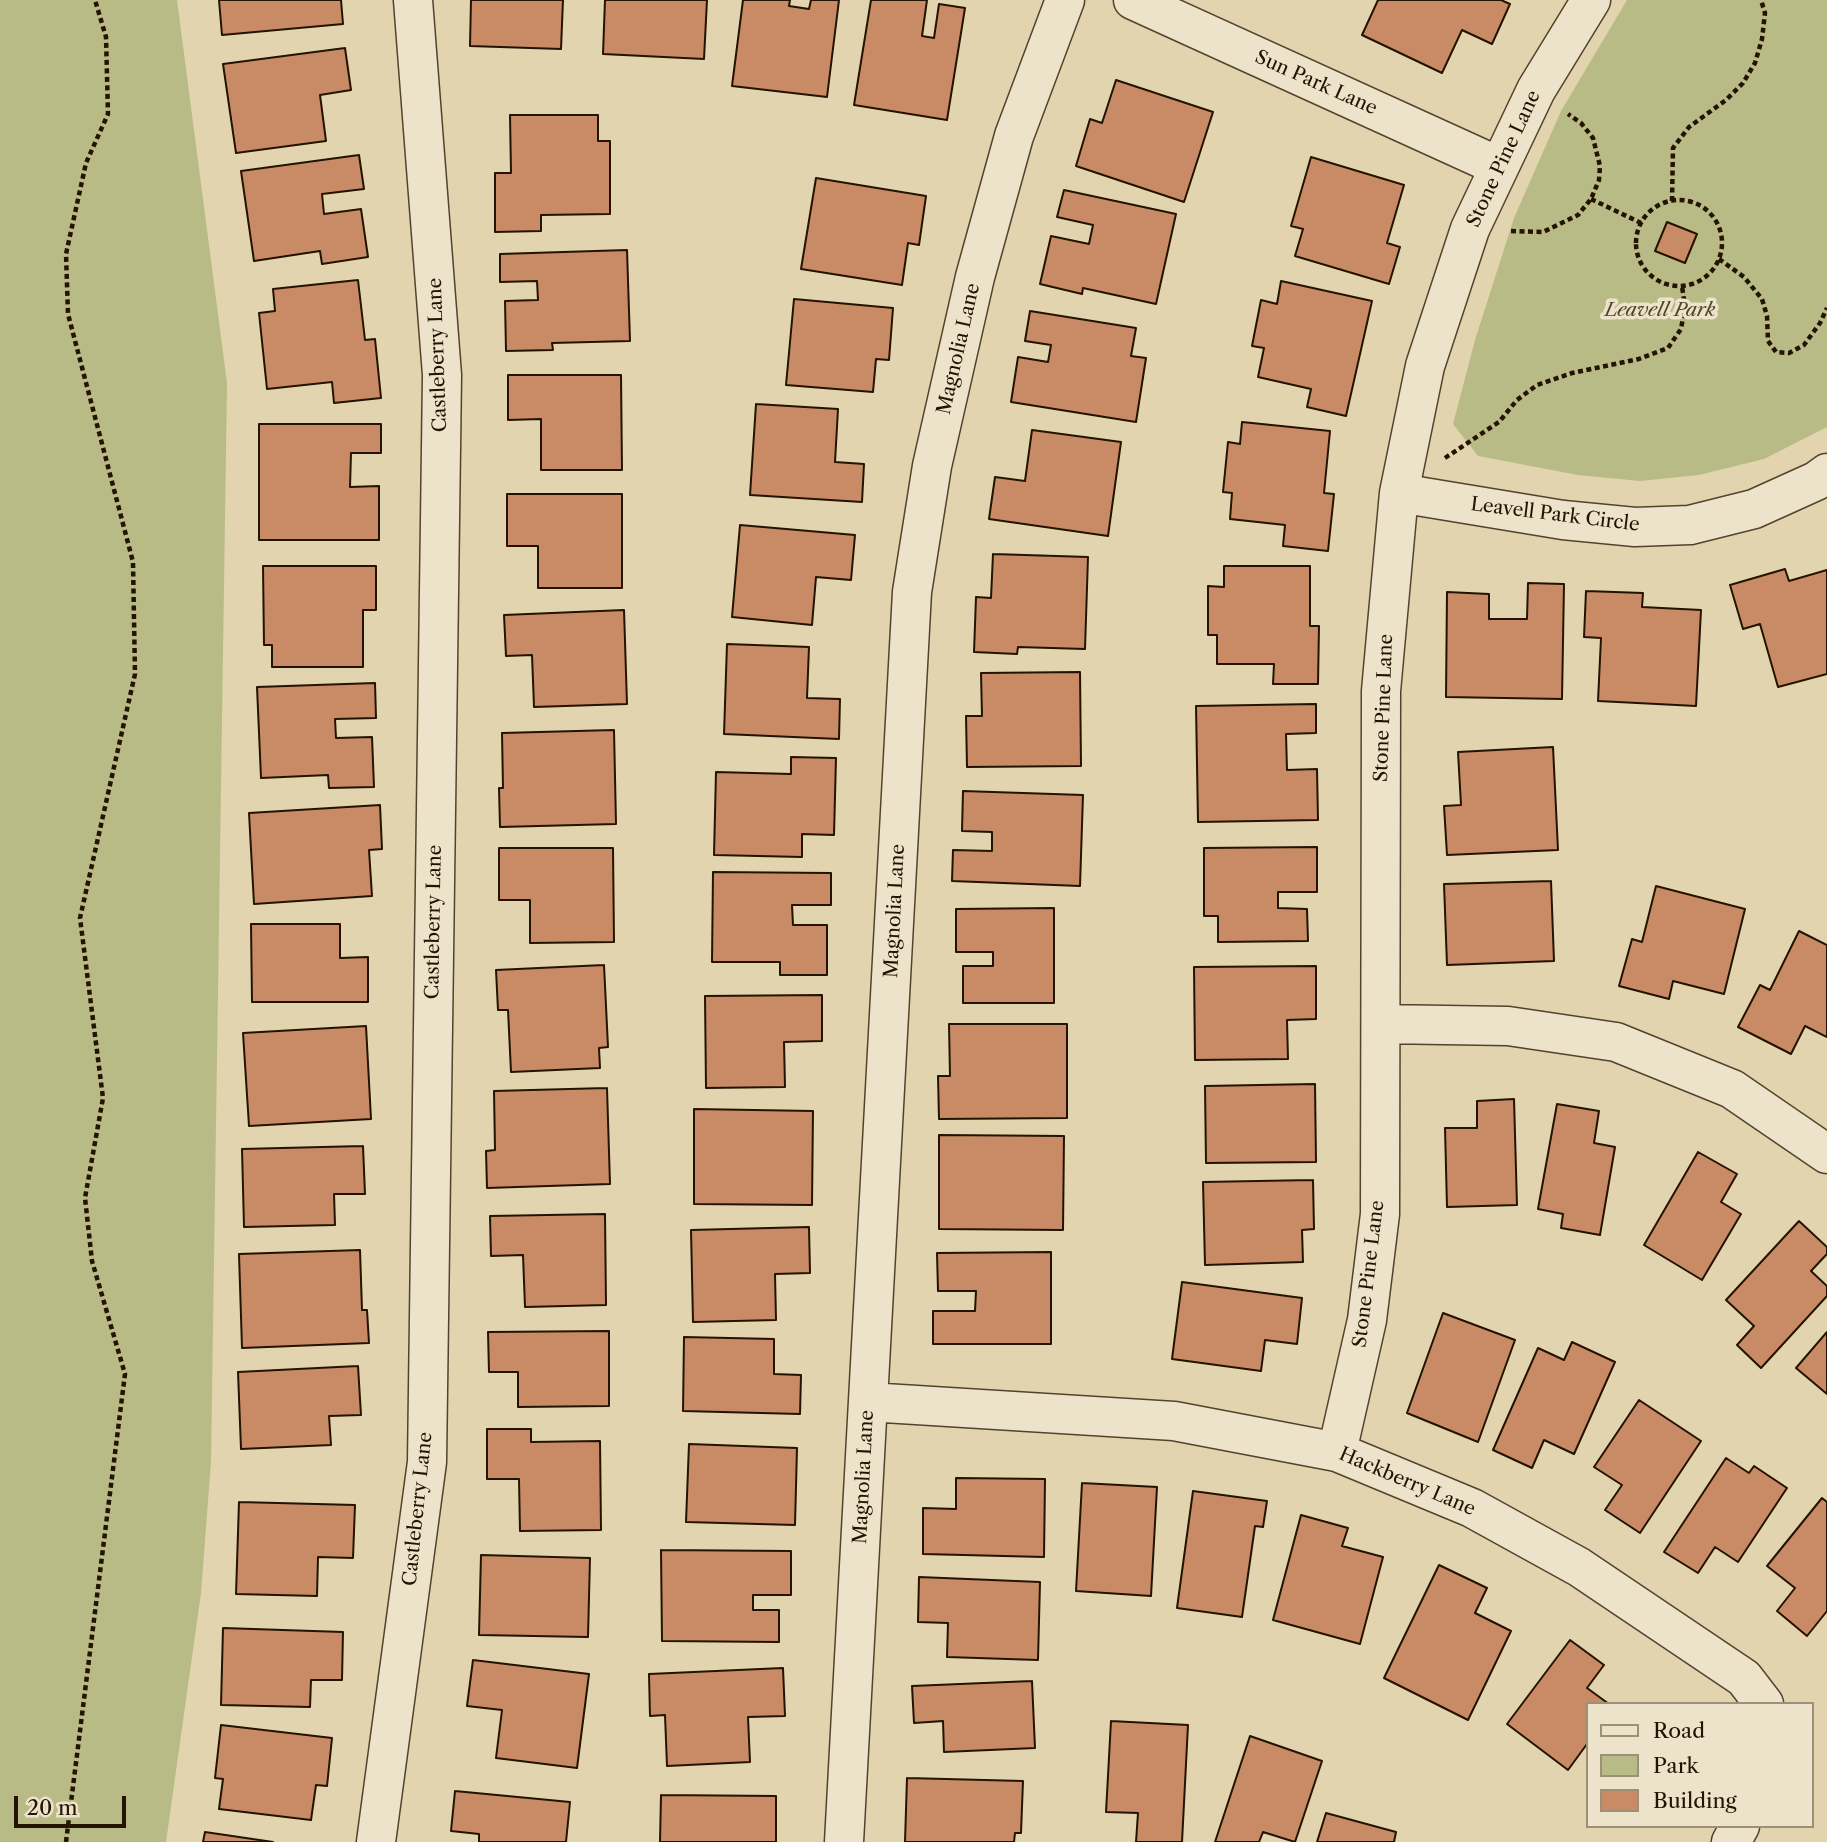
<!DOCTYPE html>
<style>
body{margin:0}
#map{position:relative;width:1827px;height:1842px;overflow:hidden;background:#e1d4ae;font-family:"Libre Caslon Text",serif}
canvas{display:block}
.legend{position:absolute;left:1586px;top:1702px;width:228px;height:126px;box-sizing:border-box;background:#ece3ca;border:2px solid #9c9079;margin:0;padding:9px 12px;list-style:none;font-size:21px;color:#241300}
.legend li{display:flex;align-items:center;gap:14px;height:35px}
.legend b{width:35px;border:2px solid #9c9079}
.scale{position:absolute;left:14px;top:1796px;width:112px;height:32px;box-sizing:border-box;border:4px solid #241300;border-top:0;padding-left:9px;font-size:21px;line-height:24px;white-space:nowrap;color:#241300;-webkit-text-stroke:5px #ece3ca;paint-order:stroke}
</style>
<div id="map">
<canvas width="1827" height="1842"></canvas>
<ul class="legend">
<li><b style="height:9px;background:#ece3ca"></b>Road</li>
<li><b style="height:19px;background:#b9bb86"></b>Park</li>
<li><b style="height:19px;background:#c88b66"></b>Building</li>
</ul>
<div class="scale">20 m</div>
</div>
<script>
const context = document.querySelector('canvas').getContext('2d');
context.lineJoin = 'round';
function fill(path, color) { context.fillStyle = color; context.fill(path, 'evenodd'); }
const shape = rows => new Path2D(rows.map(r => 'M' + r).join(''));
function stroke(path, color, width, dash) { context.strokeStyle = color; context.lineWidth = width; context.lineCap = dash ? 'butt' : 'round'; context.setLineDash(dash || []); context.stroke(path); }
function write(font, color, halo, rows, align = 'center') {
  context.font = font + ' "Libre Caslon Text",serif'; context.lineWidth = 7; context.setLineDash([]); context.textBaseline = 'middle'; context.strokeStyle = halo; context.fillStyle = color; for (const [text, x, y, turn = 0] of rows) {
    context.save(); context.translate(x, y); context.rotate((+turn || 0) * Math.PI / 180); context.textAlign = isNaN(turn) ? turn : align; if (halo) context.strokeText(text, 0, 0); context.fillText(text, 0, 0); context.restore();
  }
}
fill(shape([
 [0,0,177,0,227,383,211,1461,201,1593,166,1842,0,1842],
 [1627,0,1827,0,1827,427,1764,459,1699,475,1640,481,1578,475,1478,456,1453,424,1475,340,1514,218,1561,111]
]), '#b9bb86');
const building = shape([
 [219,0,341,0,343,24,222,35,219,0],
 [471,0,563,0,561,49,470,46,471,0],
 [605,0,707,0,704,59,603,54,605,0],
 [743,0,790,0,789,6,809,9,811,0,839,0,827,97,732,86,743,0],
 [871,0,927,0,922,36,934,38,939,4,965,8,947,120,854,105,871,0],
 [1378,0,1501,0,1510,4,1492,44,1462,30,1442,73,1362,35,1378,0],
 [345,48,351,90,320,95,326,141,236,153,223,64,345,48],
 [1116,80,1213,112,1184,202,1076,166,1090,119,1102,123,1116,80],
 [510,115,598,115,598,141,610,141,610,214,541,215,541,231,495,232,495,173,511,173,510,115],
 [359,155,364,189,322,194,324,214,361,209,368,257,322,264,320,251,254,261,241,171,359,155],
 [1311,157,1404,185,1387,243,1400,247,1389,284,1295,256,1303,229,1291,226,1311,157],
 [816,178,926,196,919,245,908,243,902,285,801,269,816,178],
 [1064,190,1176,214,1156,304,1083,288,1082,294,1040,284,1051,236,1089,244,1093,225,1057,217,1064,190],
 [1667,222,1697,234,1685,263,1655,251,1667,222],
 [627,250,630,341,552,343,553,350,506,351,505,301,538,300,537,281,500,282,500,254,627,250],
 [358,280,365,340,375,339,381,398,334,403,332,382,267,389,259,313,275,311,273,289,358,280],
 [1281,281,1372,301,1346,416,1307,407,1311,389,1258,377,1264,348,1252,346,1261,300,1277,304,1281,281],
 [794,299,893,308,889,360,876,359,873,392,786,385,794,299],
 [1030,311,1136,328,1131,356,1146,358,1136,422,1011,402,1018,357,1048,362,1051,345,1025,341,1030,311],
 [508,375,621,375,622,470,541,470,541,419,508,420,508,375],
 [756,404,838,409,835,462,864,464,862,502,750,495,756,404],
 [1242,422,1330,431,1324,493,1334,494,1328,551,1283,546,1285,525,1230,519,1232,493,1223,492,1228,442,1240,444,1242,422],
 [259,424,381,424,381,453,351,453,350,487,379,486,379,540,259,540,259,424],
 [1032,430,1121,442,1108,536,989,519,995,477,1025,481,1032,430],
 [507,494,622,494,622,588,538,588,538,546,507,546,507,494],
 [740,525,855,535,851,580,816,577,812,625,732,617,740,525],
 [993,554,1088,557,1085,649,1018,647,1017,654,974,652,976,597,991,598,993,554],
 [263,566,376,566,376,610,363,610,363,667,272,667,272,645,264,645,263,566],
 [1224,566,1310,566,1310,626,1319,626,1318,684,1273,684,1274,664,1217,664,1217,635,1208,635,1208,586,1224,587,1224,566],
 [1785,569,1789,581,1827,570,1827,674,1778,687,1760,624,1743,629,1730,585,1785,569],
 [1528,583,1564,584,1562,699,1446,697,1447,592,1489,594,1489,619,1527,619,1528,583],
 [1586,591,1643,593,1642,607,1701,610,1696,706,1598,701,1601,638,1584,637,1586,591],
 [624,610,627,704,534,707,532,655,506,656,504,615,624,610],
 [727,644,809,647,807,698,840,699,839,739,724,734,727,644],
 [1080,672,1081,766,967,767,966,716,982,716,981,673,1080,672],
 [375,683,376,718,335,719,336,738,372,737,374,787,329,788,328,775,261,778,257,687,375,683],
 [1316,704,1316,733,1286,734,1287,770,1317,769,1318,820,1198,822,1196,706,1316,704],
 [614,730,616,824,500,827,499,788,503,788,502,733,614,730],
 [1553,747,1558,850,1447,855,1444,806,1461,805,1458,752,1553,747],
 [791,757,836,758,834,835,802,834,802,857,714,855,716,772,791,774,791,757],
 [963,791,1083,795,1080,886,952,881,953,850,992,851,992,832,962,831,963,791],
 [380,805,382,849,369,850,372,896,254,904,249,813,380,805],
 [1317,847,1317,892,1278,892,1278,908,1307,909,1308,941,1218,942,1218,916,1204,916,1204,848,1317,847],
 [499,848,613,848,614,942,530,943,530,900,499,900,499,848],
 [713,872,831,873,831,905,792,905,793,925,827,925,827,975,780,975,780,962,712,962,713,872],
 [1551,881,1554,961,1447,965,1444,884,1551,881],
 [1656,886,1745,909,1724,994,1673,981,1669,999,1619,986,1632,939,1642,942,1656,886],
 [1054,908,1054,1003,963,1003,963,966,993,966,993,952,956,952,956,909,1054,908],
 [251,924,340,924,340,958,368,957,368,1002,252,1002,251,924],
 [1799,931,1827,945,1827,1037,1805,1026,1791,1054,1738,1027,1760,985,1770,990,1799,931],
 [604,965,608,1047,599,1048,600,1068,511,1072,508,1010,498,1010,496,970,604,965],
 [1316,966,1316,1019,1287,1020,1288,1059,1195,1060,1194,967,1316,966],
 [822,995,822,1041,784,1042,785,1087,706,1088,705,996,822,995],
 [949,1024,1067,1024,1067,1118,939,1119,938,1076,950,1076,949,1024],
 [366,1026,371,1119,249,1126,243,1033,366,1026],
 [1315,1084,1316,1162,1206,1163,1205,1086,1315,1084],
 [607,1088,610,1184,487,1188,486,1151,495,1150,494,1091,607,1088],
 [1514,1099,1517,1205,1447,1207,1445,1128,1477,1128,1477,1101,1514,1099],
 [1557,1104,1599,1111,1594,1143,1615,1147,1600,1235,1561,1228,1563,1214,1538,1209,1557,1104],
 [694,1109,813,1111,812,1205,694,1204,694,1109],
 [939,1135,1064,1136,1063,1230,939,1229,939,1135],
 [363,1146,365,1194,334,1194,335,1225,244,1227,242,1149,363,1146],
 [1698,1152,1737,1174,1721,1202,1741,1214,1702,1280,1644,1245,1698,1152],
 [1313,1180,1314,1229,1302,1230,1303,1262,1205,1265,1203,1182,1313,1180],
 [605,1214,606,1305,525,1307,523,1255,491,1256,490,1216,605,1214],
 [1799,1221,1827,1247,1827,1254,1811,1271,1827,1286,1827,1296,1761,1368,1737,1345,1754,1326,1726,1300,1799,1221],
 [809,1227,810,1273,775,1274,776,1320,693,1322,691,1230,809,1227],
 [360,1250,362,1310,367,1310,369,1343,242,1348,239,1254,360,1250],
 [1051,1252,1051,1344,933,1344,933,1311,975,1311,976,1291,938,1291,937,1253,1051,1252],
 [1182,1282,1302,1298,1297,1344,1265,1340,1261,1371,1172,1359,1182,1282],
 [1443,1313,1515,1340,1478,1442,1407,1413,1443,1313],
 [609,1331,609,1406,518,1407,518,1372,489,1372,488,1332,609,1331],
 [1827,1332,1827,1394,1796,1368,1827,1332],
 [684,1337,774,1339,774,1374,801,1375,800,1414,683,1411,684,1337],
 [1572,1342,1615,1362,1574,1454,1544,1440,1532,1468,1493,1450,1538,1348,1564,1360,1572,1342],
 [358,1366,361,1415,329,1416,331,1445,241,1449,238,1372,358,1366],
 [1639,1400,1701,1441,1640,1533,1605,1510,1622,1485,1594,1467,1639,1400],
 [487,1429,531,1429,531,1442,600,1441,601,1530,520,1531,519,1479,487,1479,487,1429],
 [689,1444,797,1448,795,1525,686,1522,689,1444],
 [1726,1458,1749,1473,1754,1466,1787,1488,1738,1562,1715,1547,1698,1573,1664,1552,1726,1458],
 [956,1478,1045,1479,1044,1557,923,1554,923,1508,956,1509,956,1478],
 [1082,1483,1157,1487,1151,1596,1076,1591,1082,1483],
 [1193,1491,1267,1501,1263,1527,1255,1526,1242,1617,1177,1608,1193,1491],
 [1822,1498,1827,1502,1827,1611,1807,1636,1777,1611,1795,1588,1767,1566,1822,1498],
 [239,1502,355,1505,353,1558,318,1557,317,1596,236,1594,239,1502],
 [1301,1515,1348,1528,1342,1546,1383,1557,1360,1644,1273,1620,1301,1515],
 [661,1550,791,1551,791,1595,753,1595,753,1610,779,1610,779,1642,662,1641,661,1550],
 [481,1555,590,1558,588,1637,479,1635,481,1555],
 [1439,1565,1487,1588,1475,1613,1511,1631,1468,1720,1384,1678,1439,1565],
 [919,1577,1040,1582,1038,1660,947,1657,948,1623,918,1622,919,1577],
 [223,1628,343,1632,342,1680,311,1680,310,1707,221,1705,223,1628],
 [1570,1640,1604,1665,1587,1688,1609,1704,1587,1704,1587,1744,1568,1770,1507,1724,1570,1640],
 [473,1660,589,1674,577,1768,496,1758,502,1710,467,1706,473,1660],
 [783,1668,785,1716,748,1717,750,1762,667,1766,665,1715,650,1716,649,1674,783,1668],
 [1032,1681,1035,1748,944,1752,943,1721,914,1723,912,1686,1032,1681],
 [1111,1721,1188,1725,1182,1842,1136,1842,1138,1813,1106,1812,1111,1721],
 [221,1725,332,1738,327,1786,316,1785,311,1820,219,1809,223,1779,215,1778,221,1725],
 [1250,1736,1322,1761,1295,1842,1263,1832,1259,1842,1215,1842,1250,1736],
 [907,1778,1023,1781,1021,1833,1015,1833,1014,1842,905,1842,907,1778],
 [455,1791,570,1802,566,1842,479,1842,479,1834,451,1831,455,1791],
 [661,1795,776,1796,776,1842,660,1842,661,1795],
 [1326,1813,1396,1832,1394,1842,1317,1842,1326,1813],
 [205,1832,273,1842,203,1842,205,1832]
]);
fill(building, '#c88b66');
stroke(building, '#241300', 2);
const minor = shape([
 [1133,0,1498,166],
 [1399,493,1563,520,1635,527,1690,525,1754,509,1816,481,1827,473],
 [1381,1024,1508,1026,1616,1042,1732,1089,1827,1154],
 [868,1402,1174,1421,1337,1452,1472,1508,1579,1567,1744,1678,1764,1704],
 [1337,1452,1367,1320,1380,1214,1381,691,1399,493,1425,366,1470,229,1536,90,1591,0],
 [376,1842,427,1462,442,375,413,0],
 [844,1842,912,592,932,466,975,277,1014,136,1065,0],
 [1731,1842,1740,1826]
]);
stroke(minor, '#53432c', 41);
stroke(shape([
 [1591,199,1641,223],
 '1636 243a43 43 0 1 1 86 0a43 43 0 1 1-86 0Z',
 [1672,201,1673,148,1689,127,1726,100,1743,83,1755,63,1762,39,1765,13,1761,0],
 [1511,231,1543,232,1578,215,1591,199,1599,180,1600,166,1593,138,1581,123,1568,114],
 [1719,259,1744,277,1762,299,1767,316,1768,341,1776,352,1789,353,1804,345,1820,323,1827,308],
 [1445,458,1499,422,1517,400,1537,385,1572,373,1639,359,1668,348,1681,329,1685,307,1682,286],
 [66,1842,125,1374,92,1261,85,1198,103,1098,80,918,135,674,133,562,68,314,66,254,86,163,108,114,106,37,95,0]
]), '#241300', 4.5, [5, 3.5]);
stroke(minor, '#ece3ca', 38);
write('19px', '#241300', '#ece3ca', [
 ["Sun Park Lane",1316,83,24],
 ["Stone Pine Lane",1504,159,-65],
 ["Magnolia Lane",959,349,-77],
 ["Castleberry Lane",438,355,-92],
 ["Leavell Park Circle",1555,515,7],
 ["Stone Pine Lane",1384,708,-88],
 ["Magnolia Lane",895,911,-87],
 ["Castleberry Lane",434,922,-89],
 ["Stone Pine Lane",1369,1274,-83],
 ["Magnolia Lane",864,1477,-87],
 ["Hackberry Lane",1407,1482,23],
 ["Castleberry Lane",418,1509,-84]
]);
write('italic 19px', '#514528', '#ece3ca', [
 ["Leavell Park",1660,311]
]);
</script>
